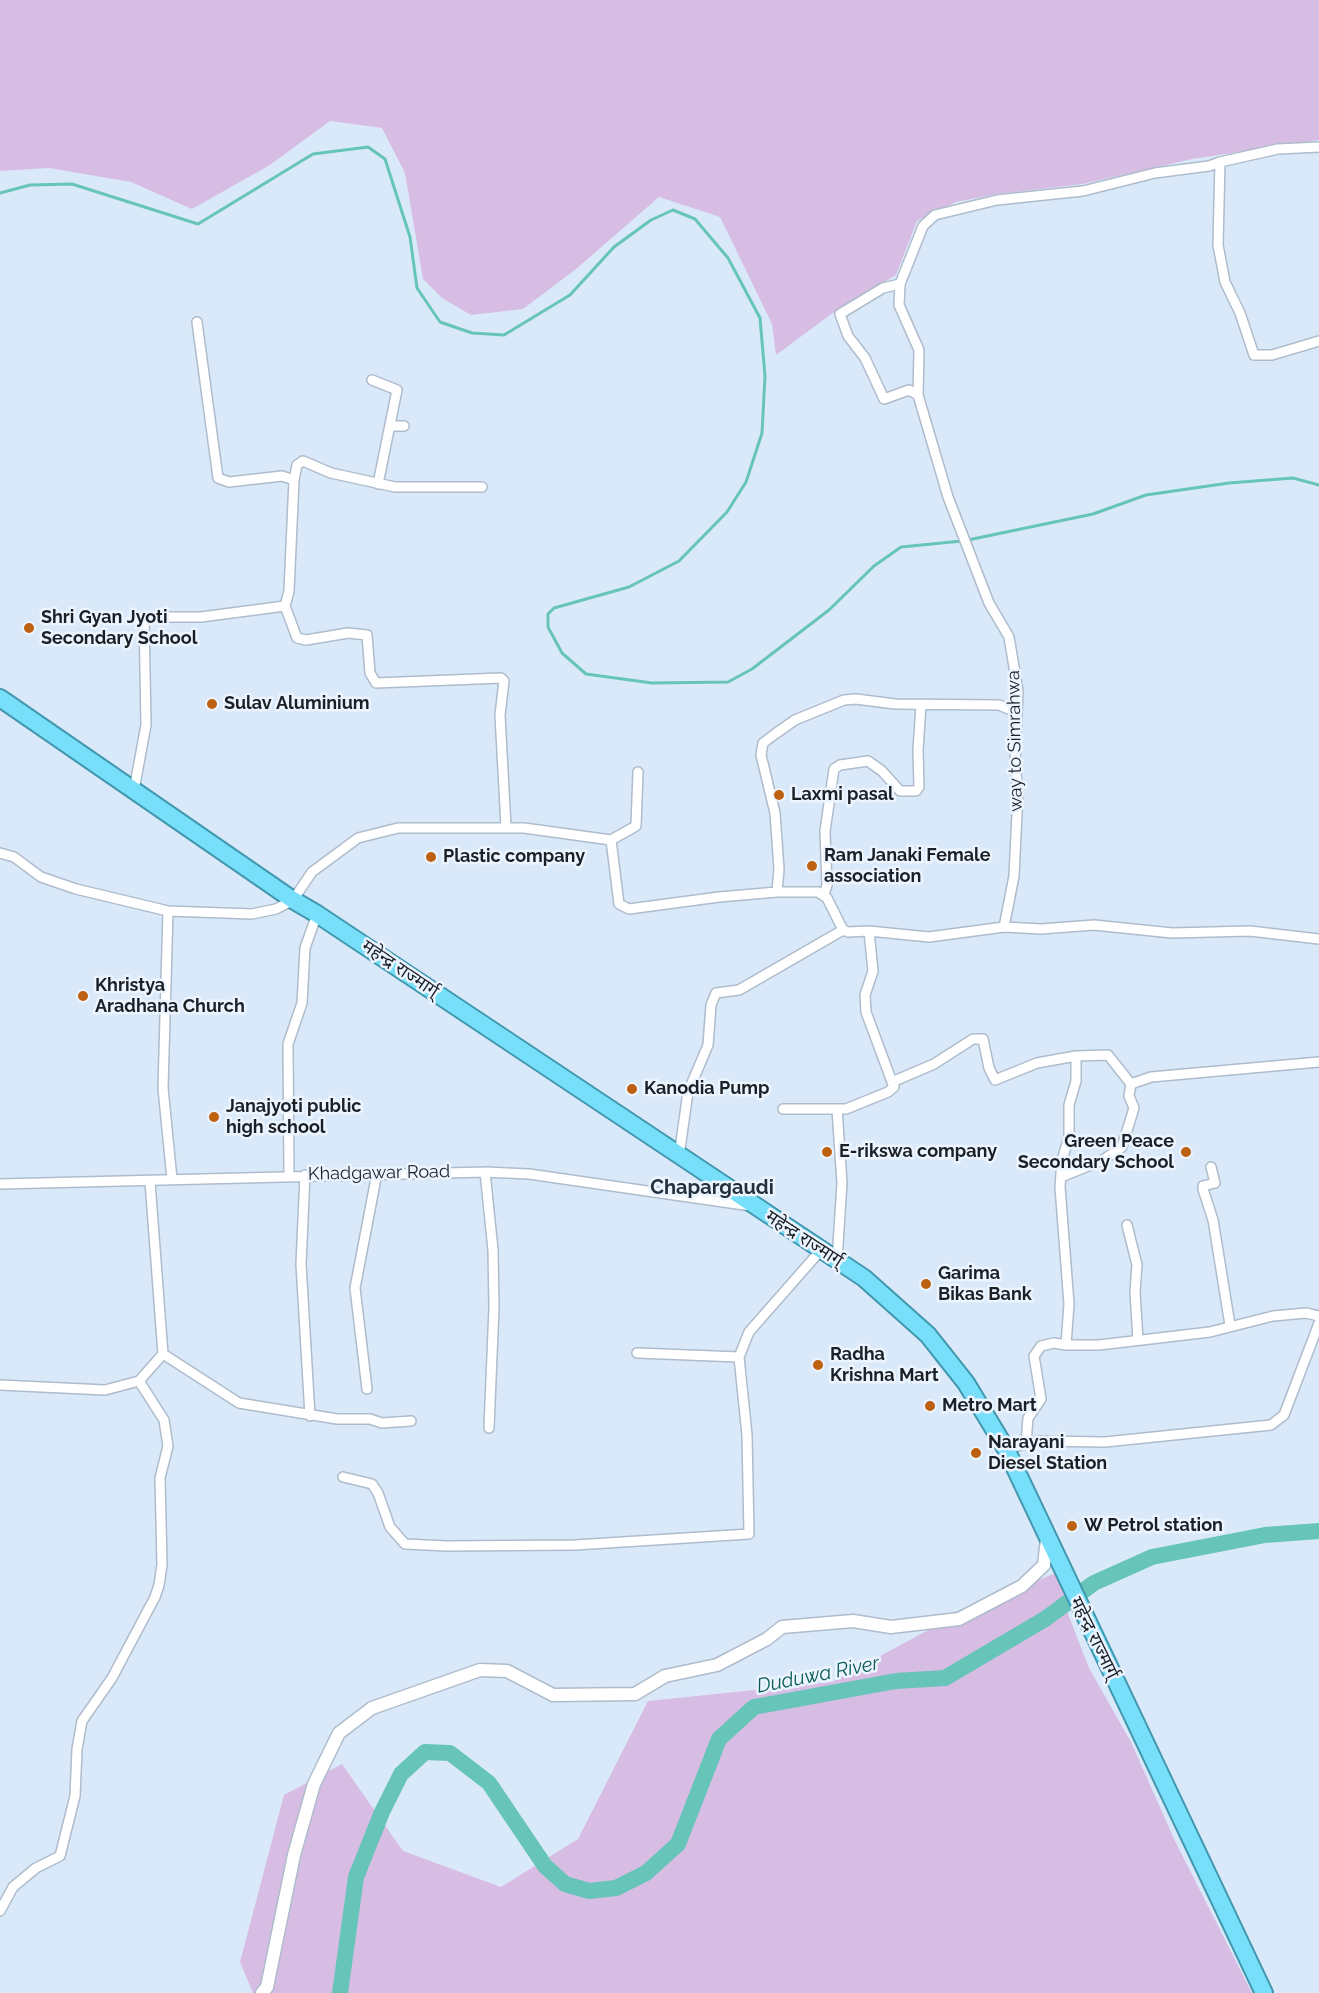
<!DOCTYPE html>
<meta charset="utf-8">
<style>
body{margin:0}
canvas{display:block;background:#dae9f9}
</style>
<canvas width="1319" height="1993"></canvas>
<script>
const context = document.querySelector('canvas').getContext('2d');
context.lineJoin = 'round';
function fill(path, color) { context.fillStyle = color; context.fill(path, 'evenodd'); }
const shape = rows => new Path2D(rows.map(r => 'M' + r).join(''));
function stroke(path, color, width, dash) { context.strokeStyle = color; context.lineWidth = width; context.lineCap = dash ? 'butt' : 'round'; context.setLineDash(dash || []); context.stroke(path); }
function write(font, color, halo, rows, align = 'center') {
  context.font = font + ' Raleway,"Noto Sans Devanagari",sans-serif'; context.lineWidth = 5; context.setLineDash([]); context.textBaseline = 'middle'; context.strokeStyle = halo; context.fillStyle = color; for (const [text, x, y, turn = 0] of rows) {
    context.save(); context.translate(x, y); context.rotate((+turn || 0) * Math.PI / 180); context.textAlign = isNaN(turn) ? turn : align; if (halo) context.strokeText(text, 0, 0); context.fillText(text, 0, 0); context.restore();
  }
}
fill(shape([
 [0,0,1319,0,1319,140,1192,159,1083,184,997,194,956,202,917,221,896,275,830,315,776,355,772,324,720,217,659,197,576,269,523,309,471,315,442,298,423,279,405,173,382,128,330,121,270,165,192,209,131,182,49,168,0,171],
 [1060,1571,1068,1614,1089,1668,1131,1742,1175,1841,1252,1993,253,1993,240,1962,284,1795,342,1764,403,1851,501,1887,578,1839,648,1701,832,1682,956,1615]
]), '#d7bde3');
stroke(shape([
 [0,193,30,185,72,184,198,224,313,154,368,147,385,159,410,237,417,288,440,322,472,333,504,335,570,295,614,247,651,220,673,210,695,219,728,258,760,318,765,376,762,433,746,482,727,512,679,561,629,587,554,608,548,614,548,627,562,653,586,674,652,683,728,682,752,669,829,610,874,566,901,547,962,541],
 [968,540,1093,514,1146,495,1229,483,1293,478,1319,485]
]), '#66c4b9', 3);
stroke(shape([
 [340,1993,356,1877,382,1812,401,1774,425,1752,450,1753,489,1783,545,1866,565,1884,589,1891,616,1888,646,1873,678,1844,719,1739,754,1707,896,1681,945,1678,1045,1619,1094,1583,1152,1557,1265,1535,1319,1531]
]), '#66c4b9', 16);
const minor = shape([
 [1319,147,1278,149,1220,162,1218,245,1225,282,1240,313,1254,355,1272,355,1319,341],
 [900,284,899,305,919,350,918,395],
 [197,322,218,478,229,482,282,476,294,480],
 [372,380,397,390,378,484],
 [391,426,404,426],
 [482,487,395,487,331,473,303,461,297,465,294,480,289,591,285,606,297,638,306,640,348,633,367,635,370,673,376,683,501,678,504,681,500,715,506,827],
 [134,790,146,725,144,617,201,617,285,606],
 [611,840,636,826,638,772],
 [0,853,14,857,41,877,76,889,168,911,252,914,276,909,293,900,312,872,358,838,398,828,524,828,611,840,619,904,629,909,719,897,777,892,818,892,827,898,843,930,848,932,869,931,929,937,1004,927,1041,929,1094,925,1172,933,1250,931,1319,939],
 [777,892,779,869,775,813,761,755,763,743,775,734,795,720,844,700,856,699,895,704,999,705,1016,712],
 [824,895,827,885,825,831,834,769,840,765,868,761,882,771,900,791,916,791,919,787,918,750,921,705],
 [168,911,163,1088,172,1179],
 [1004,927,1014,876,1018,793,1015,764,1018,691,1009,637,989,603,948,497,918,395,909,390,884,399,865,358,848,336,840,314,883,288,900,284,923,226,935,215,997,200,1083,191,1155,173,1209,166,1220,162],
 [869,931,873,971,865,995,866,1012,892,1082,934,1064,973,1039,983,1039,989,1068,995,1080,1037,1063,1076,1056,1108,1055,1131,1084],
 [783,1109,846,1109,888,1092,894,1087,892,1082],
 [679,1156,688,1092,708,1045,711,1005,716,993,739,990,843,930],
 [1211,1167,1215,1183,1203,1186,1203,1189,1213,1220,1230,1325],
 [485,1172,493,1250,494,1307,489,1428],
 [289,1175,288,1044,302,1003,305,948,317,914],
 [305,1175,301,1264,310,1416],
 [1061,1177,1103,1160,1122,1147,1134,1108,1129,1096,1131,1084,1151,1077,1319,1062],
 [150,1182,163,1354,239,1403,337,1419,370,1419,382,1423,411,1421],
 [0,1184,485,1172,529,1174,751,1206],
 [1127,1225,1137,1265,1135,1292,1138,1340],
 [837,1260,842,1183,837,1109],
 [1066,1345,1099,1345,1210,1332,1273,1316,1306,1313,1319,1316],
 [637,1353,739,1357],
 [0,1385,105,1390,139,1381,163,1354],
 [367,1389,355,1288,377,1173],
 [1026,1443,1028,1418,1041,1399,1034,1356,1041,1346,1054,1343,1066,1345,1069,1304,1060,1187,1062,1160,1069,1137,1069,1105,1076,1081,1076,1056],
 [1006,1449,1038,1441,1105,1442,1271,1425,1284,1415,1319,1323],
 [343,1477,372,1484,378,1493,390,1527,405,1544,447,1546,575,1545,749,1534,747,1435,739,1357,749,1332,821,1250],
 [0,1911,13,1887,36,1868,60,1856,75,1796,77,1749,82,1721,112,1678,155,1597,159,1585,162,1565,160,1478,168,1446,164,1420,139,1381]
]);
const tertiary = shape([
 [262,1993,267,1987,294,1855,314,1784,339,1733,372,1708,480,1670,507,1671,553,1695,635,1694,665,1676,717,1665,767,1639,782,1627,853,1621,891,1627,959,1619,1022,1586,1044,1565,1047,1539]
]);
const trunk = shape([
 [0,698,293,900,317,914,864,1278,928,1335,966,1383,1006,1449,1264,1993]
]);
stroke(minor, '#aebccc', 12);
stroke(tertiary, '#aebccc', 15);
stroke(trunk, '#4197ae', 20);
stroke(minor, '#fff', 9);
stroke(tertiary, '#fff', 12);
stroke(trunk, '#78dffa', 16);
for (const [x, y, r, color] of [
 [29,628,6,"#bd6010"],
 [212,704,6,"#bd6010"],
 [779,795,6,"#bd6010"],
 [431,857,6,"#bd6010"],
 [812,866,6,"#bd6010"],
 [83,996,6,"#bd6010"],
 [632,1089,6,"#bd6010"],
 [214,1117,6,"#bd6010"],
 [827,1152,6,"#bd6010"],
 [1186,1152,6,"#bd6010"],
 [926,1284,6,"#bd6010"],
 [818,1365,6,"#bd6010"],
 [930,1406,6,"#bd6010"],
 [976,1453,6,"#bd6010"],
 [1072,1526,6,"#bd6010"]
]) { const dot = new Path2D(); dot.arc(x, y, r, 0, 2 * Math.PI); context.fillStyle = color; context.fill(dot); stroke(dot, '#ecf5ff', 2); }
write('bold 18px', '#1b2026', '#ecf5ff', [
 ["Shri Gyan Jyoti",41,618],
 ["Secondary School",41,639],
 ["Sulav Aluminium",224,704],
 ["Laxmi pasal",791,795],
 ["Ram Janaki Female",824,856],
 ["association",824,877],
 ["Plastic company",443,857],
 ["Khristya",95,986],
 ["Aradhana Church",95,1007],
 ["Kanodia Pump",644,1089],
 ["Janajyoti public",226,1107],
 ["high school",226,1128],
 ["Green Peace",1174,1142,"right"],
 ["Secondary School",1174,1163,"right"],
 ["E-rikswa company",839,1152],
 ["Garima",938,1274],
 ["Bikas Bank",938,1295],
 ["Radha",830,1355],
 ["Krishna Mart",830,1376],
 ["Metro Mart",942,1406],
 ["Narayani",988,1443],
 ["Diesel Station",988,1464],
 ["W Petrol station",1084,1526]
], 'left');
write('18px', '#1b2026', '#ecf5ff', [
 ["way to Simrahwa",1015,741,-91],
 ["महेन्द्र राज्मार्ग्",400,969,34],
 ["Khadgawar Road",379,1173,-1],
 ["महेन्द्र राज्मार्ग्",804,1239,33],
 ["महेन्द्र राज्मार्ग्",1094,1638,64]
]);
write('bold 20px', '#24303c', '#ecf5ff', [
 ["Chapargaudi",712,1188]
]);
write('italic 20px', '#0a5d56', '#ecf5ff', [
 ["Duduwa River",818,1675,-11]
]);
</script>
